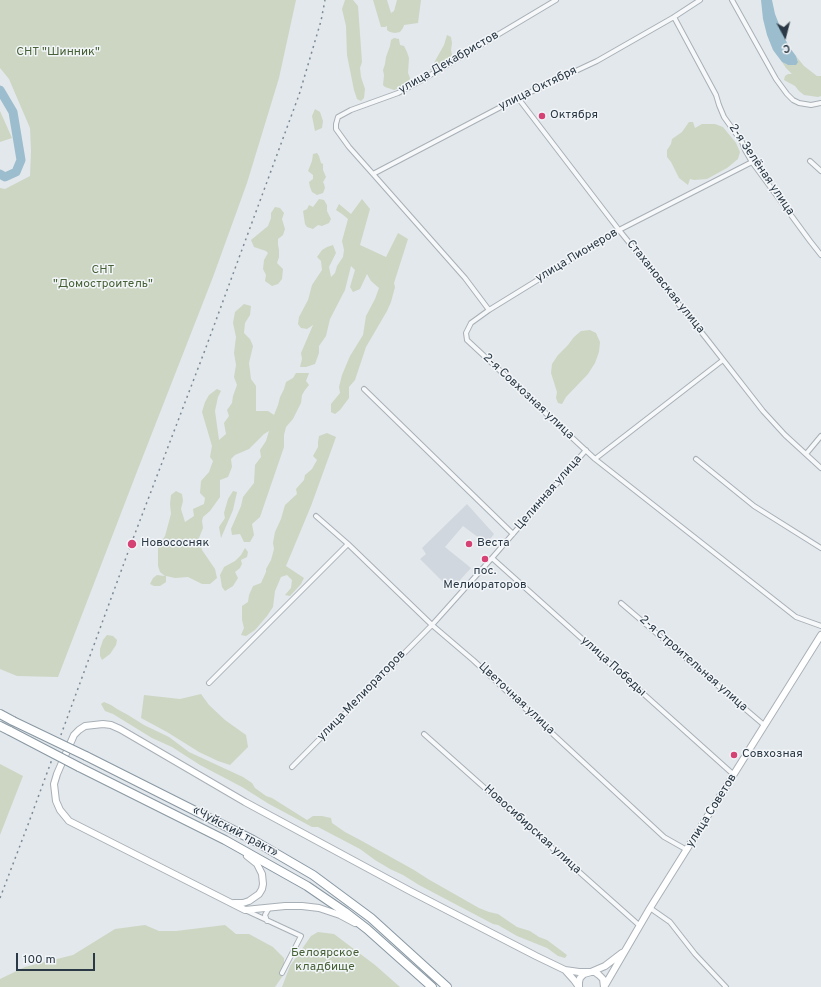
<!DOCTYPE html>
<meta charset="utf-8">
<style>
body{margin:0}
#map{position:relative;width:821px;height:987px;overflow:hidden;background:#e3e8ec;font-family:Overpass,sans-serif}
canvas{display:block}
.north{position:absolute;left:765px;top:16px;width:40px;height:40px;-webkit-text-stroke:3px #f3f6f9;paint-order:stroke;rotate:173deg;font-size:11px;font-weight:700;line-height:16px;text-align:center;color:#2a3945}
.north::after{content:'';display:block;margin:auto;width:14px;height:18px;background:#2a3945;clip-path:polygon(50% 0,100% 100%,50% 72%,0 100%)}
.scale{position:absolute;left:16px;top:953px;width:79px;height:18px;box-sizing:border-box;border:2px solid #2a3945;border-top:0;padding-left:5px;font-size:12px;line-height:14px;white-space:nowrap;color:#2a3945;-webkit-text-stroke:3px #f3f6f9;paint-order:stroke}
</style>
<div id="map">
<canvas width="821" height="987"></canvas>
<div class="north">С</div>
<div class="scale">100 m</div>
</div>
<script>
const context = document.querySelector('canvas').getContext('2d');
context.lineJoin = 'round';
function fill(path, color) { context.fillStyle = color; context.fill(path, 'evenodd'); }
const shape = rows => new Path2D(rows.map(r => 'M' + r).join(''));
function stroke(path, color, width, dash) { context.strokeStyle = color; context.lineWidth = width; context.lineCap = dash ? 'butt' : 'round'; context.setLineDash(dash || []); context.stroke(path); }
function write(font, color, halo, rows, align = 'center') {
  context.font = font + ' Overpass,sans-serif'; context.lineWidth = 3; context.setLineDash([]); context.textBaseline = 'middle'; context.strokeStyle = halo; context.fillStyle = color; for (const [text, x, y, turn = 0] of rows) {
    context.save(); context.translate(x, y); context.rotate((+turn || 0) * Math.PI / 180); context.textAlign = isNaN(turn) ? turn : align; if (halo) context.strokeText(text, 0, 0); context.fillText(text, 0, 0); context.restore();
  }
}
fill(shape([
 [467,504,494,534,484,547,476,542,479,538,463,526,445,547,471,568,451,590,420,559,426,554,422,548]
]), '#d1d7de');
fill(shape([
 [0,0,296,0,279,78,247,183,213,277,138,469,58,677,17,676,0,669,0,188,5,189,30,176,31,151,30,128,9,79,0,68],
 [345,0,353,0,358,6,362,62,360,68,361,77,365,89,364,98,361,101,357,99,354,90,347,55,346,26,342,9],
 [373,0,387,0,391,13,394,11,397,0,421,0,418,23,404,25,403,28,400,32,395,33,390,32,387,30,387,26,385,27,381,27],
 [447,35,451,37,452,43,451,50,452,55,450,59,447,62,440,65,435,70,430,70,444,45],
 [394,38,399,39,400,45,404,46,407,52,409,58,408,73,410,78,409,84,400,88,394,90,385,87,383,85,384,75,383,70,385,64,386,57,390,46,391,40],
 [796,56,804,66,817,76,821,76,821,96,818,97,804,95,799,91,795,86,784,80,785,76,788,74,792,74,786,68,782,62,788,65,798,61],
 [315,109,320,112,323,121,322,128,315,131,312,116],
 [0,111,12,138,0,142],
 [689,122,693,122,695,128,702,124,715,124,723,127,736,143,740,152,738,159,727,168,707,179,694,180,690,179,688,185,679,178,671,162,667,157,667,150,671,144,672,139,682,132],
 [317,153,319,156,321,163,323,164,323,170,326,177,323,182,324,184,325,188,323,193,317,195,312,192,310,187,309,182,313,179,313,175,308,171,312,161,313,154],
 [319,199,324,200,327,205,327,211,331,219,329,223,322,226,318,225,313,229,307,227,305,224,303,211,307,209,309,205,313,207],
 [362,199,370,209,360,245,386,257,398,233,408,239,394,283,395,287,391,302,387,311,366,347,355,380,349,387,349,398,340,410,335,414,331,412,331,404,340,393,339,387,342,375,350,356,363,335,366,316,375,299,379,288,371,281,367,274,360,289,353,292,350,287,355,270,351,266,345,290,330,319,326,336,319,346,319,353,315,364,306,367,300,367,302,359,301,353,313,325,307,329,301,328,298,324,299,317,308,300,312,285,322,270,321,261,317,257,322,250,327,247,333,245,336,253,329,267,331,277,335,273,337,266,343,257,344,250,342,241,348,219,342,214,336,210,339,204,351,214],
 [275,207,280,208,284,213,282,219,285,229,283,235,278,239,278,245,279,250,279,257,277,263,283,269,282,279,278,284,272,286,265,281,266,275,263,269,264,260,268,253,266,251,254,247,251,240,268,226,271,218,271,213],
 [244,304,251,306,250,315,245,323,244,333,250,339,253,346,249,363,251,379,256,386,256,411,268,411,274,415,278,405,280,397,284,389,286,382,293,378,296,373,309,373,306,381,309,385,305,390,302,395,301,403,293,419,286,427,284,435,284,447,260,517,252,524,254,535,250,542,244,542,240,534,232,535,231,529,241,506,243,497,254,483,255,465,261,457,260,450,266,441,269,431,264,434,249,449,235,455,231,459,232,467,228,477,220,480,220,497,210,511,203,517,202,521,203,528,199,538,202,550,215,569,217,578,210,584,202,584,188,577,175,578,166,576,166,582,160,586,154,586,150,584,153,578,157,575,165,576,160,572,158,566,158,547,165,536,171,514,170,504,171,495,176,491,182,494,183,501,181,509,185,522,194,516,193,509,204,504,205,498,200,493,201,481,209,472,213,461,210,457,212,446,202,412,205,402,209,395,217,389,221,391,218,397,215,411,219,440,226,434,224,423,229,416,227,410,232,403,233,396,237,385,234,377,236,365,234,353,236,337,233,323,235,312],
 [590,330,596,333,600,342,599,352,595,363,588,374,566,397,562,404,558,403,556,398,557,392,551,373,552,364,558,355,568,345,574,337,581,331],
 [327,433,336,437,311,506,286,566,304,578,301,584,290,596,285,595,291,588,292,580,287,575,281,577,275,591,273,607,267,616,255,630,246,636,241,635,244,628,242,620,242,606,248,602,249,595,253,586,261,583,266,572,266,569,271,560,274,549,273,543,275,532,281,519,285,505,297,494,296,489,304,480,305,475,312,469,317,460,313,456,318,447,318,442,319,436],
 [233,491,237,492,233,510,221,538,219,527,225,518,224,513,228,499],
 [245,548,248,552,247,557,241,560,242,564,240,568,235,572,238,578,233,586,225,591,222,587,220,575,224,567,235,561,241,555],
 [107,635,113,636,117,640,116,645,110,654,102,660,100,656,100,649,103,640],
 [201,694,209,705,225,720,246,735,248,747,230,765,218,761,199,752,167,732,141,718,144,695,180,699],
 [104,702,111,705,117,709,128,715,144,725,169,737,189,752,243,777,252,783,255,788,266,796,272,798,307,820,313,816,322,816,331,818,332,823,345,832,362,841,414,870,428,879,479,908,489,912,498,914,517,927,530,931,539,937,547,940,567,955,565,958,558,956,547,948,517,936,498,925,493,924,419,885,403,875,390,869,375,860,360,849,318,827,312,827,269,804,242,787,200,765,172,747,152,738,113,714,105,711,101,704],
 [0,764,23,776,0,835],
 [145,925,159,931,176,931,225,925,236,934,249,934,273,947,284,958,284,974,275,987,0,987,0,979,25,967,73,955,115,929],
 [318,932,334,934,375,965,400,987,282,987,290,966,311,936]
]), '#ccd6c3');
fill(shape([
 [761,0,772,0,775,14,785,39,790,48,796,56,798,62,796,65,788,65,782,62,773,50,767,35,763,19]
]), '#9cbdcd');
stroke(shape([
 [0,90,13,112,21,160,16,172,5,177,0,174]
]), '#9cbdcd', 9);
const street = shape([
 [556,0,427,77,398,93,351,110,338,117,336,124,336,129,349,147,373,174,465,278,489,310,471,323,466,333,467,340,595,459,796,617,821,626],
 [732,0,776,79,787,94,793,100,799,103,811,105,821,103],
 [674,17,716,95,719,105,724,117,742,142,745,150,752,162,810,241,821,255],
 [518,98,619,230,706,338,763,411,785,435,821,468],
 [810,161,821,171],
 [373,174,518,98,597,61,674,17,700,0],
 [489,310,619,230,752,162],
 [364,389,513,534],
 [806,454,821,436],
 [595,459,723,360],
 [696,459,754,506,821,548],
 [316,516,348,544,432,625,473,660,664,837,687,850],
 [492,558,734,775],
 [621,603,764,725],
 [209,683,348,544],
 [424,734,640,926],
 [292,767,432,625,492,558,586,450],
 [650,908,670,922,695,954,726,987],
 [245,910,301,936,282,973],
 [267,921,265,915,269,908]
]);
const secondary = shape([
 [234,903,243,903,249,901,259,894,262,889,263,884,262,874,257,864,247,856],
 [355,923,340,915,319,908,302,906,285,906,245,910,69,821,60,810,56,801,54,784,57,774,74,735,79,730,85,726,103,724,111,725,120,729,245,802,410,891,536,956,565,970,579,972,589,972],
 [565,970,574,980,579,987],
 [591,972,605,966,622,953],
 [579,987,579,982,580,978,584,974,591,972,595,972,599,975,603,979,604,987],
 [604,987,650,908,821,635]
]);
const highway = shape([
 [0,714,13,721],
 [0,726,10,731],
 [86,756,253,840,313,875,371,918,447,987],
 [79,767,225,840,307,886,345,912,367,929,432,987]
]);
stroke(street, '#a8b0b7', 6);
stroke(secondary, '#a8b0b7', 8);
stroke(highway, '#8998a3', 10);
stroke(street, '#f6f8f9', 4);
stroke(secondary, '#fff', 6);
stroke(highway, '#fff', 8);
stroke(shape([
 [0,898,29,822,131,544,205,350,299,95,321,21,325,0]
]), '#7b8a96', 1.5, [2, 4]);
const highwayBridge = shape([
 [13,721,86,756],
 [10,731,79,767]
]);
stroke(highwayBridge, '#8998a3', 10, []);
stroke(highwayBridge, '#fff', 8);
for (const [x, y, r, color] of [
 [542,116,4,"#d54375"],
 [132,544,5,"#d54375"],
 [469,544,4,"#d54375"],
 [485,559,4,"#d54375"],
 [734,755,4,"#d54375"]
]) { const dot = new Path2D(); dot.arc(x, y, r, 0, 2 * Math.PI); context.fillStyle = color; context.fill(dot); stroke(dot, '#f3f6f9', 1.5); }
write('12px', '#476136', '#f3f6f9', [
 ["СНТ \"Шинник\"",58,53],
 ["СНТ",103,271],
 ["\"Домостроитель\"",103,285],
 ["Белоярское",325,954],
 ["кладбище",325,968]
]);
write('12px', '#2a3945', '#f3f6f9', [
 ["улица Декабристов",449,63,-30],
 ["улица Октября",538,89,-26],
 ["2-я Зелёная улица",761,170,56],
 ["улица Пионеров",577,256,-31],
 ["Стахановская улица",665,287,51],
 ["2-я Совхозная улица",528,397,43],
 ["Целинная улица",549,493,-49],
 ["2-я Строительная улица",693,664,41],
 ["улица Победы",613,667,42],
 ["улица Мелиораторов",362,696,-46],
 ["Цветочная улица",516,699,43],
 ["улица Советов",712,811,-58],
 ["Новосибирская улица",532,830,42],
 ["«Чуйский тракт»",235,832,28]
]);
write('12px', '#2a3945', '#f3f6f9', [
 ["Октября",550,116],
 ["Новососняк",141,544],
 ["Веста",477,544],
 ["пос.",485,572,"center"],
 ["Мелиораторов",485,586,"center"],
 ["Совхозная",742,755]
], 'left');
</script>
